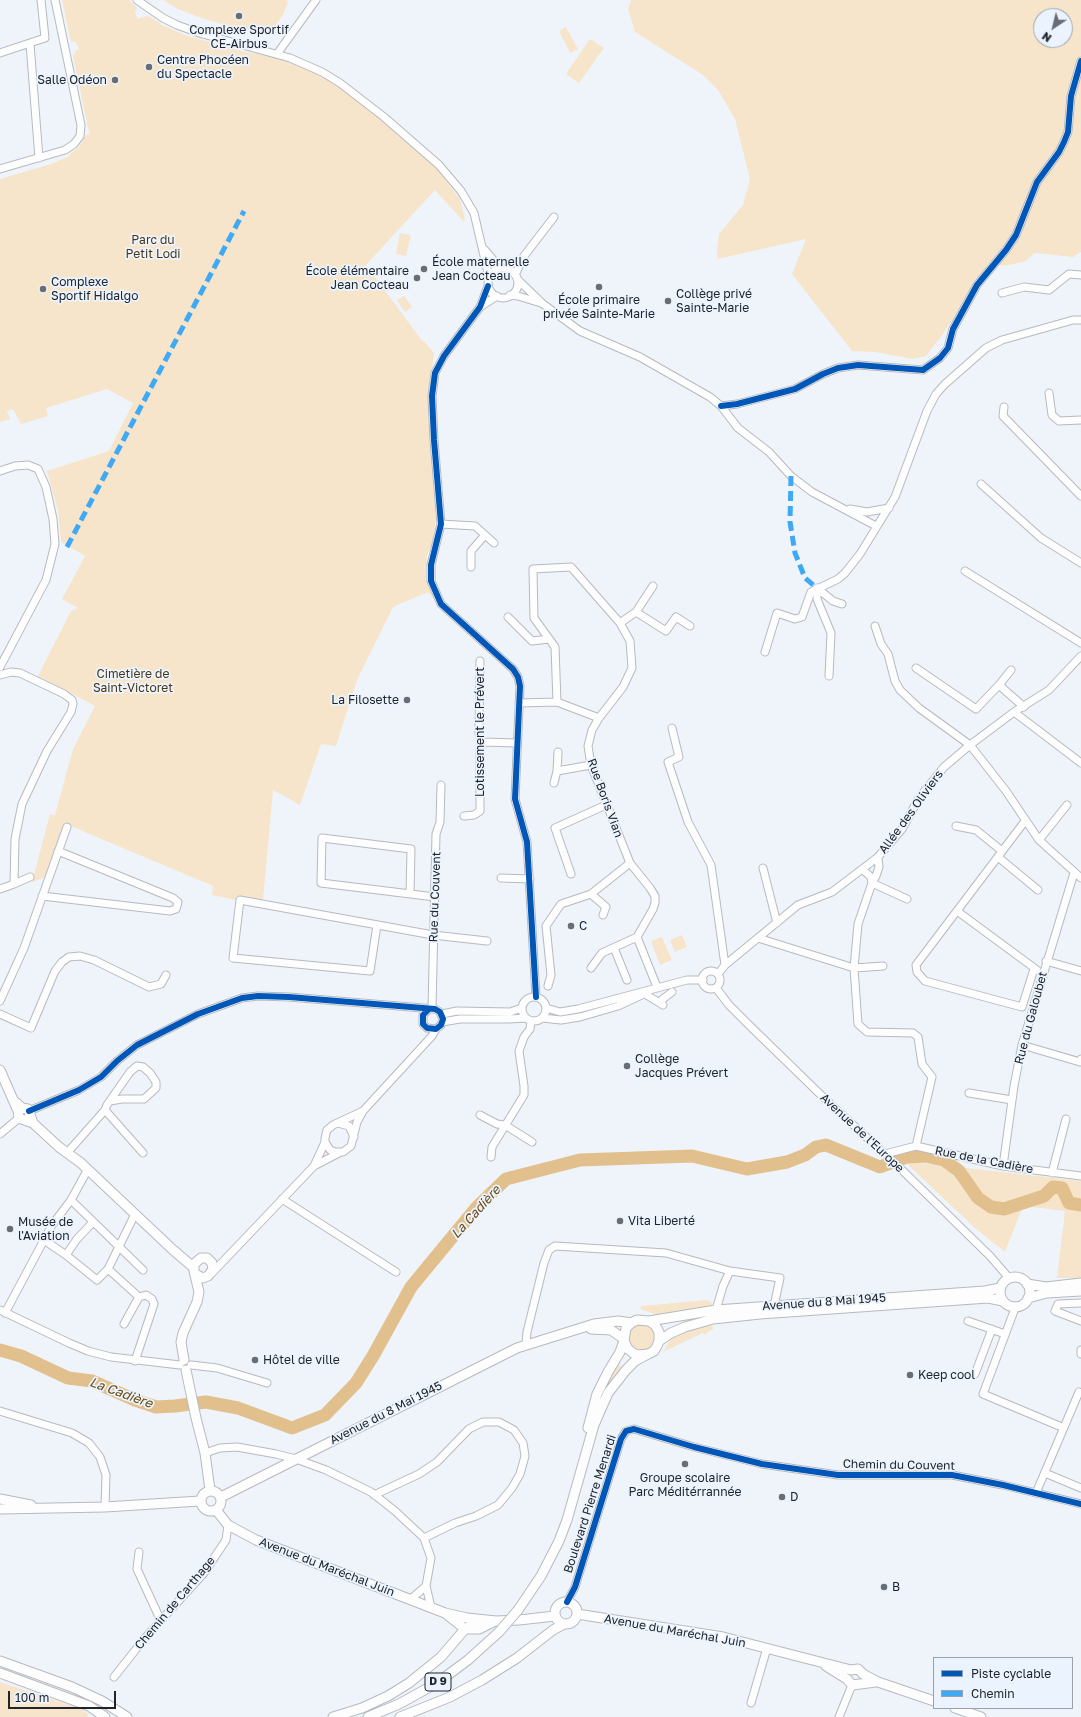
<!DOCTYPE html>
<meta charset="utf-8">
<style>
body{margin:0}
#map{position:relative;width:1081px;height:1717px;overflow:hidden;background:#eff4fa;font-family:"Golos Text",sans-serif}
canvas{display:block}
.legend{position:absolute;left:933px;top:1657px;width:140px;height:52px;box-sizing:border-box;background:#ebf4fe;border:1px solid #9aa1a9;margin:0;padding:5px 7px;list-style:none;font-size:12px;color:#21252a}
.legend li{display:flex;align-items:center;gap:8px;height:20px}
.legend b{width:20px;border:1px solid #9aa1a9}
.north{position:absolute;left:1033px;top:8px;width:40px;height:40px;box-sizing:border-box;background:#ebf4fe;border:1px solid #9aa1a9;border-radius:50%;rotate:215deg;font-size:11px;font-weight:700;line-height:16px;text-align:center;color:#21252a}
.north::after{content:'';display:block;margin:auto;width:14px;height:18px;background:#696d73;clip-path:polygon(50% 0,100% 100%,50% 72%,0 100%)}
.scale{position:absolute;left:8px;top:1691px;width:108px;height:18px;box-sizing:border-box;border:2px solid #21252a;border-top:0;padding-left:5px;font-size:12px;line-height:14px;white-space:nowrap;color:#21252a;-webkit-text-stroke:3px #ebf4fe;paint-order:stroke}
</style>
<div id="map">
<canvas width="1081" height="1717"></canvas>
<ul class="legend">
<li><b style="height:5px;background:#0057b8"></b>Piste cyclable</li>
<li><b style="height:5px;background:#3fa9f5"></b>Chemin</li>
</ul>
<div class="north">N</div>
<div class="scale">100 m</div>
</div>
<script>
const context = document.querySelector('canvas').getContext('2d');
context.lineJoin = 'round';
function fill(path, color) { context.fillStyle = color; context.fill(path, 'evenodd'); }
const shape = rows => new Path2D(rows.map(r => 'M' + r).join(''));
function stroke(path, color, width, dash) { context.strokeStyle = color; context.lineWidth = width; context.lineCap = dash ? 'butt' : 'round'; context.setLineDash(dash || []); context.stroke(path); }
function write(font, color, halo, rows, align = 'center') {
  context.font = font + ' "Golos Text",sans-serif'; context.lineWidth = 3.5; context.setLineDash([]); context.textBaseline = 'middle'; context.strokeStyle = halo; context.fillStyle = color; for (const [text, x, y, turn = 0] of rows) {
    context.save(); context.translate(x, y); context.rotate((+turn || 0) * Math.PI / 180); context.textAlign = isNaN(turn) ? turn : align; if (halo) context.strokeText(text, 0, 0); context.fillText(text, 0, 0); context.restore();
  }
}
fill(shape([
 [62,0,129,0,137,8,135,13,138,19,146,16,150,17,162,25,185,35,246,52,271,56,302,67,332,82,364,105,423,155,445,176,444,178,460,199,465,219,464,222,435,190,366,265,423,342,424,341,434,353,429,399,436,519,433,540,427,556,426,577,433,599,428,592,393,607,357,680,336,746,321,744,300,805,273,790,263,900,237,896,236,900,212,895,213,886,66,824,46,877,32,882,50,814,55,815,73,749,95,706,38,676,71,611,78,608,62,599,85,556,61,542,58,511,47,471,109,451,133,403,107,389,46,408,48,416,21,424,13,409,7,411,10,419,0,422,0,179,51,164,70,156,70,154,80,146,84,136,90,134,88,128,73,56,76,50,79,49,76,42,71,41,70,38],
 [163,0,287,0,288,2,283,15,274,27,264,32,258,32,225,25,198,17,178,9],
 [631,0,1081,0,1081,252,1073,257,1035,253,1026,261,1005,266,989,263,941,337,926,356,913,359,875,352,852,351,792,274,806,239,718,259,717,251,719,234,743,205,750,179,735,119,718,90,703,75,635,32,628,9],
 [1041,16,1065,16,1065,40,1041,40],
 [566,27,578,49,570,53,559,31],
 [590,39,604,48,579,83,566,74],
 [400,233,411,235,406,256,396,254],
 [404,296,412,307,405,312,397,300],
 [682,935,687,947,675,952,670,940],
 [662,937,672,960,660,965,651,941],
 [904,1161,1081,1181,1081,1278,1057,1278,1065,1211,1023,1206,1005,1252,976,1229],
 [707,1300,712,1303,711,1306,661,1316,640,1309,641,1306],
 [709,1324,713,1327,713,1329,704,1335,703,1333,663,1352,669,1342,676,1336],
 '628 1337a13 13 0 1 1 26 0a13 13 0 1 1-26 0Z',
 [617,1363,623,1368,596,1407],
 [0,1682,78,1708,89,1714,87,1717,0,1717]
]), '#f6e5cb');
stroke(shape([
 [0,1350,21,1356,68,1378,92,1381,135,1400,156,1407,175,1406,206,1402,238,1408,292,1428,325,1415,356,1383,373,1356,411,1287,477,1207,506,1179,580,1160,692,1156,747,1169,787,1162,805,1155,816,1147,826,1145,880,1167,907,1157,925,1156,944,1160,959,1171,978,1198,991,1207,1004,1209,1044,1196,1053,1187,1062,1188,1069,1203,1081,1205]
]), '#e1c08d', 13);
const minor = shape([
 [137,0,163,18,177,25,199,33,290,58,322,72,340,83,384,117,439,165,461,191,474,213,489,277],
 [30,44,39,158],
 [0,53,45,38,41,0],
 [277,54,316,0],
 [0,169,65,150,74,144,80,136,81,125,55,0],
 [484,249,495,262,504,268],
 '488 283a15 15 0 1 1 30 0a15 15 0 1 1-30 0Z',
 [515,275,524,256,554,217],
 [517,279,543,304,580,331,640,357,710,397,721,406,738,428,769,452,791,476,812,492,876,526],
 [488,286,480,307,444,356,435,373,432,396,434,440,441,524,431,565,431,581,441,604,513,669,518,677,520,686,515,799,527,842,536,997],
 [1002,293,1024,287,1049,290,1069,274,1081,275],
 [510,295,518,296,541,303],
 [480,307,497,296],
 [1049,393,1052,415,1059,421,1081,420],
 [721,406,737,404,795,389,823,374,838,368,858,365,923,370,940,358,948,348,953,329,977,285,1006,250,1016,235,1037,182,1059,152,1064,142,1068,132,1071,96,1081,61],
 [1004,407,1003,416,1081,496],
 [0,471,15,466,28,465,38,469,46,487,53,519,55,544,46,580,0,667],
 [981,484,1041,538,1081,563],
 [850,509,867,512,889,508],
 [441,524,475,526,494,543],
 [471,567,471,551,485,535],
 [965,571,1081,643],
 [817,588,817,599,831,633,829,676],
 [817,588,833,601,842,604],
 [636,612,666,631,676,617,690,626],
 [508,617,532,641,549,639],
 [620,623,636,612,653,586],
 [875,626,881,644,888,654,895,681,900,690,919,708,970,745,1006,791,1039,840,1081,878],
 [765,652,777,613,795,619,802,617,811,592,838,579,845,573,860,554,895,497,927,411,936,394,945,384,986,348,1002,340,1073,320,1081,320],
 [916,668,976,709,999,685,1024,707],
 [0,675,11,672,20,673,64,694,72,700,73,704,71,712,47,751,22,804,15,839,14,884,0,889],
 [999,685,1011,670],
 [557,702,555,647,534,618,533,569,571,567,620,623,630,641,632,668,623,687,599,718,592,730,588,746,591,765,630,863,650,888,655,896,655,903,653,909,637,937,657,987],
 [519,703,557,702,599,718],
 [1014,712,1081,763],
 [672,728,679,757,668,762,688,822,711,865,725,965],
 [482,742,517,743],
 [558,752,557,771,591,765],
 [554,783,557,771],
 [464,816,474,815,480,811,480,750,482,742,479,733,480,661],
 [1025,821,916,965,917,972,925,981,1022,1007,1034,969],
 [956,826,976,830,1002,851],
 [1039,840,1067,805],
 [878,857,879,867,876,876,872,883,858,924,854,968,858,1024,867,1032,913,1033,918,1037,922,1064,932,1077,916,1146],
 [998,857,1038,890],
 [763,868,777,923],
 [862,869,871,877,872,883],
 [571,874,555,828,606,805],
 [501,878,530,879],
 [872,883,907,899],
 [14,884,30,877],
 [410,894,411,849,322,838,321,883,435,897],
 [591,894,606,907,603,915],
 [42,896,170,911,176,909,177,906,178,902,173,898,58,851],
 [957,911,1037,970],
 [377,925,370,971,233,958,240,900,433,935,487,941],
 [758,938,854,968,883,966],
 [614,948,627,980],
 [1046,961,1081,971],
 [591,968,602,953,637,937],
 '702 980a9 9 0 1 1 18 0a9 9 0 1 1-18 0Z',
 [718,974,725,965,798,905,832,892,878,857,902,829,919,798,944,767,970,745,1014,712,1049,690,1081,656],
 [548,986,551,975,546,926,561,904,591,894,630,863],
 [716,988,729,1005,749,1025,823,1097,903,1171,990,1256,1009,1278],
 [645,994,663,1005],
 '522 1009a12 12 0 1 1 24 0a12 12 0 1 1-24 0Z',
 [0,1001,24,948,67,827],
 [659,1002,672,992],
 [546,1008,560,1012,578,1009,687,980,703,980],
 [432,1009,436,834,440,822,441,785],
 [0,1014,31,1028,55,971,62,962,69,957,80,956,94,960,149,987,161,984,166,975],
 [442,1014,457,1011,510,1012,522,1008],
 [542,1018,561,1020,580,1017,618,1006,646,993],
 [442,1022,460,1019,509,1019,526,1018],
 [1022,1045,1080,1062,1081,1059],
 [969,1093,1012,1100],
 [105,1110,143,1153],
 [29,1111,79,1090,101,1077,117,1061,137,1045,198,1014,242,998,258,996,289,997,435,1009,440,1012,443,1019,441,1025,436,1029,427,1028,423,1024,423,1015,429,1009],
 [363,1111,333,1125,327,1130,325,1138,325,1142,330,1150,335,1152,343,1152,351,1146,357,1122,363,1111,432,1036,436,1029],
 [480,1115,497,1124,505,1125,532,1142],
 [338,1123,349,1126,354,1137],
 [0,1134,19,1118],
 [67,1153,105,1110,107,1105,130,1072,137,1066,143,1067,150,1073,156,1082,156,1088,144,1099,122,1099,110,1101],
 [885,1154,916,1146,1003,1166,1081,1176],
 [491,1157,492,1147,524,1095,524,1086,519,1051,524,1037,530,1029,531,1021],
 [314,1166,325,1142],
 [1003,1166,1014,1086,1022,1045,1074,873],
 [88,1169,71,1200,143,1270],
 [1052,1173,1066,1119],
 [282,1199,396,1272],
 [44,1240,66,1255,77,1239,93,1222],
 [66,1255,97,1280,108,1269,135,1214],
 [108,1269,139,1297],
 [212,1273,314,1166,339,1153],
 [1081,1303,1058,1304,1055,1311,1081,1321],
 [1014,1306,1014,1311,983,1394,1064,1428],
 [0,1310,69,1343,88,1351,111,1357,180,1365],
 [716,1310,723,1286,730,1271],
 [5,1313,52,1225,71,1200],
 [968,1321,1005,1334],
 [124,1324,139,1297,146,1295,152,1299,154,1304,135,1361],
 [526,1344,527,1332,544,1263,549,1250,555,1246,666,1253,730,1271,780,1278,774,1306],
 [1081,1350,1081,1354],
 [191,1365,217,1368,267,1383],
 [975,1374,992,1329],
 [0,1411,72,1433,89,1443,100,1457,106,1475,105,1507],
 [205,1453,220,1448,237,1447,276,1454,296,1459,326,1470,371,1492,395,1511,424,1538,431,1558,426,1586,411,1599],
 [1045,1473,1081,1488],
 [1036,1493,1079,1392],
 [374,1495,419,1474,437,1462,469,1429,483,1422,499,1422,514,1430,523,1443,525,1456,520,1474,512,1488,498,1505,476,1516,455,1523,424,1538],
 [139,1552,137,1569,161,1621],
 [426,1586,431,1607],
 [567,1602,575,1587,621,1439,626,1431,634,1429,694,1447,762,1464,838,1475,952,1475,1003,1485,1081,1504],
 [114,1677,145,1638,204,1573,226,1540,228,1525],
 [751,1703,767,1648],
 [839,1717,852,1685]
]);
const major = shape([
 [0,1070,18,1111,19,1118,33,1123,59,1147,81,1163,172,1249,193,1267],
 [14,1101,22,1108,28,1109,33,1123],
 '1000 1292a15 15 0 1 1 30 0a15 15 0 1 1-30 0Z',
 [1027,1284,1046,1287,1081,1283],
 [1028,1298,1047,1293,1081,1291],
 [649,1321,716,1310,985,1291,1000,1288],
 [591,1329,611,1330,624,1339],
 [659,1341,671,1333,685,1327,713,1319,760,1314,988,1298,1003,1301],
 [184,1360,181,1342,183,1333,197,1302,199,1292,194,1271,194,1264,201,1258,207,1258,212,1263,213,1269,208,1276,203,1278,195,1274],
 [186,1370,196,1418,205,1453,210,1490],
 [588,1428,597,1394,608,1372,620,1352,624,1341],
 '201 1501a10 10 0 1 1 20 0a10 10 0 1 1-20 0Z',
 [221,1497,517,1348,594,1324,618,1321,631,1323],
 [0,1499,31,1505],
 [0,1509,105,1507,200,1501],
 [216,1510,228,1525,256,1540,445,1613,467,1618,496,1621,519,1620,555,1616],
 '555 1613a11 11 0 1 1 22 0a11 11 0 1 1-22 0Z',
 [518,1610,541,1576,559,1541,567,1520,594,1425,608,1393,626,1370,635,1361,648,1354,654,1351,657,1346,659,1341,659,1332,655,1325,649,1321,637,1320,631,1323,626,1328,624,1341,628,1349,633,1353,638,1355,648,1354],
 [445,1613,465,1629,479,1629,495,1621],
 [577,1614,723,1637,851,1670,858,1669,863,1674,878,1682,934,1701],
 [0,1661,72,1687,102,1701,127,1717],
 [826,1666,847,1679,852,1685,876,1682],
 [0,1673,89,1706,105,1717],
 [955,1708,981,1717],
 [333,1717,362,1708,388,1696,409,1683,441,1657,465,1629,480,1620],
 [368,1717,399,1704,437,1683,468,1660,499,1632],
 [400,1717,450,1697,482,1680,517,1658,553,1630,564,1624]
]);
stroke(minor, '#b6babf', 9);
stroke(major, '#b6babf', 11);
stroke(minor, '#fdfdfe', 7);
stroke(major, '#fdfdfe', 9);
const majorBridge = shape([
 [499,1632,518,1610]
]);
stroke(majorBridge, '#b6babf', 11, []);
stroke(majorBridge, '#fdfdfe', 9);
stroke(shape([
 [791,476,790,522,795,553,805,578,817,588],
 [67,547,244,211]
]), '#3fa9f5', 5, [10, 5]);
stroke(shape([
 [488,286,480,307,444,356,435,373,432,396,434,440,441,524,431,565,431,581,441,604,513,669,518,677,520,686,515,799,527,842,536,997],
 [721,406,737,404,795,389,823,374,838,368,858,365,923,370,940,358,948,348,953,329,977,285,1006,250,1016,235,1037,182,1059,152,1064,142,1068,132,1071,96,1081,61],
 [29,1111,79,1090,101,1077,117,1061,137,1045,198,1014,242,998,258,996,289,997,435,1009,440,1012,443,1019,441,1025,436,1029,427,1028,423,1024,423,1015,429,1009],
 [567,1602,575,1587,621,1439,626,1431,634,1429,694,1447,762,1464,838,1475,952,1475,1003,1485,1081,1504]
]), '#0057b8', 6);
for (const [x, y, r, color] of [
 [239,16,4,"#696d73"],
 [149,67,4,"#696d73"],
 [115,80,4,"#696d73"],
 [424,269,4,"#696d73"],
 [417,278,4,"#696d73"],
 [599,287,4,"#696d73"],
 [43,289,4,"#696d73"],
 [668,301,4,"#696d73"],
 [407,700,4,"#696d73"],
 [571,926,4,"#696d73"],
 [627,1066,4,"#696d73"],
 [620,1221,4,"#696d73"],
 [10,1229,4,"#696d73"],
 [255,1360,4,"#696d73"],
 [910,1375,4,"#696d73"],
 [685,1464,4,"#696d73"],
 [782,1497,4,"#696d73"],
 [884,1587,4,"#696d73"]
]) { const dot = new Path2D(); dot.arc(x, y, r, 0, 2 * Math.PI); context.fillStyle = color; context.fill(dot); stroke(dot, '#ebf4fe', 1.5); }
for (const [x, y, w] of [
 [438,1682,26]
]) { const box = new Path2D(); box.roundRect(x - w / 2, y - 9, w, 18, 3); context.fillStyle = '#ebf4fe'; context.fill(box); stroke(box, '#21252a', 1); }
write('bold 11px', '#21252a', null, [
 ["D 9",438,1682]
]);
write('12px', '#21252a', '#ebf4fe', [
 ["Complexe Sportif",239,30,"center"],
 ["CE-Airbus",239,44,"center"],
 ["Centre Phocéen",157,60],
 ["du Spectacle",157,74],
 ["Salle Odéon",107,80,"right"],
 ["École maternelle",432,262],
 ["Jean Cocteau",432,276],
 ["École élémentaire",409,271,"right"],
 ["Jean Cocteau",409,285,"right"],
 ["Complexe",51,282],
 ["Sportif Hidalgo",51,296],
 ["Collège privé",676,294],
 ["Sainte-Marie",676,308],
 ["École primaire",599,300,"center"],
 ["privée Sainte-Marie",599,314,"center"],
 ["La Filosette",399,700,"right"],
 ["C",579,926],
 ["Collège",635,1059],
 ["Jacques Prévert",635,1073],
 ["Vita Liberté",628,1221],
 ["Musée de",18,1222],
 ["l'Aviation",18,1236],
 ["Hôtel de ville",263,1360],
 ["Keep cool",918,1375],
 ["Groupe scolaire",685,1478,"center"],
 ["Parc Méditérrannée",685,1492,"center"],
 ["D",790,1497],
 ["B",892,1587]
], 'left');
write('12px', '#4a3515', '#ebf4fe', [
 ["Parc du",153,240],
 ["Petit Lodi",153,254],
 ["Cimetière de",133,674],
 ["Saint-Victoret",133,688]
]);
write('12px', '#21252a', '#ebf4fe', [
 ["Lotissement le Prévert",480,732,-90],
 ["Rue Boris Vian",605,798,70],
 ["Allée des Oliviers",911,812,-54],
 ["Rue du Couvent",435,897,-88],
 ["Rue du Galoubet",1031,1018,-75],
 ["Avenue de l'Europe",862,1133,43],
 ["Rue de la Cadière",984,1160,11],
 ["Avenue du 8 Mai 1945",824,1302,-4],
 ["Avenue du 8 Mai 1945",386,1413,-27],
 ["Chemin du Couvent",899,1465,1],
 ["Boulevard Pierre Menardi",590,1504,-72],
 ["Avenue du Maréchal Juin",327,1567,21],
 ["Chemin de Carthage",175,1603,-50],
 ["Avenue du Maréchal Juin",675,1631,10]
]);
write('italic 13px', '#6a490e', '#ebf4fe', [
 ["La Cadière",476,1212,-48],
 ["La Cadière",121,1393,20]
]);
</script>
